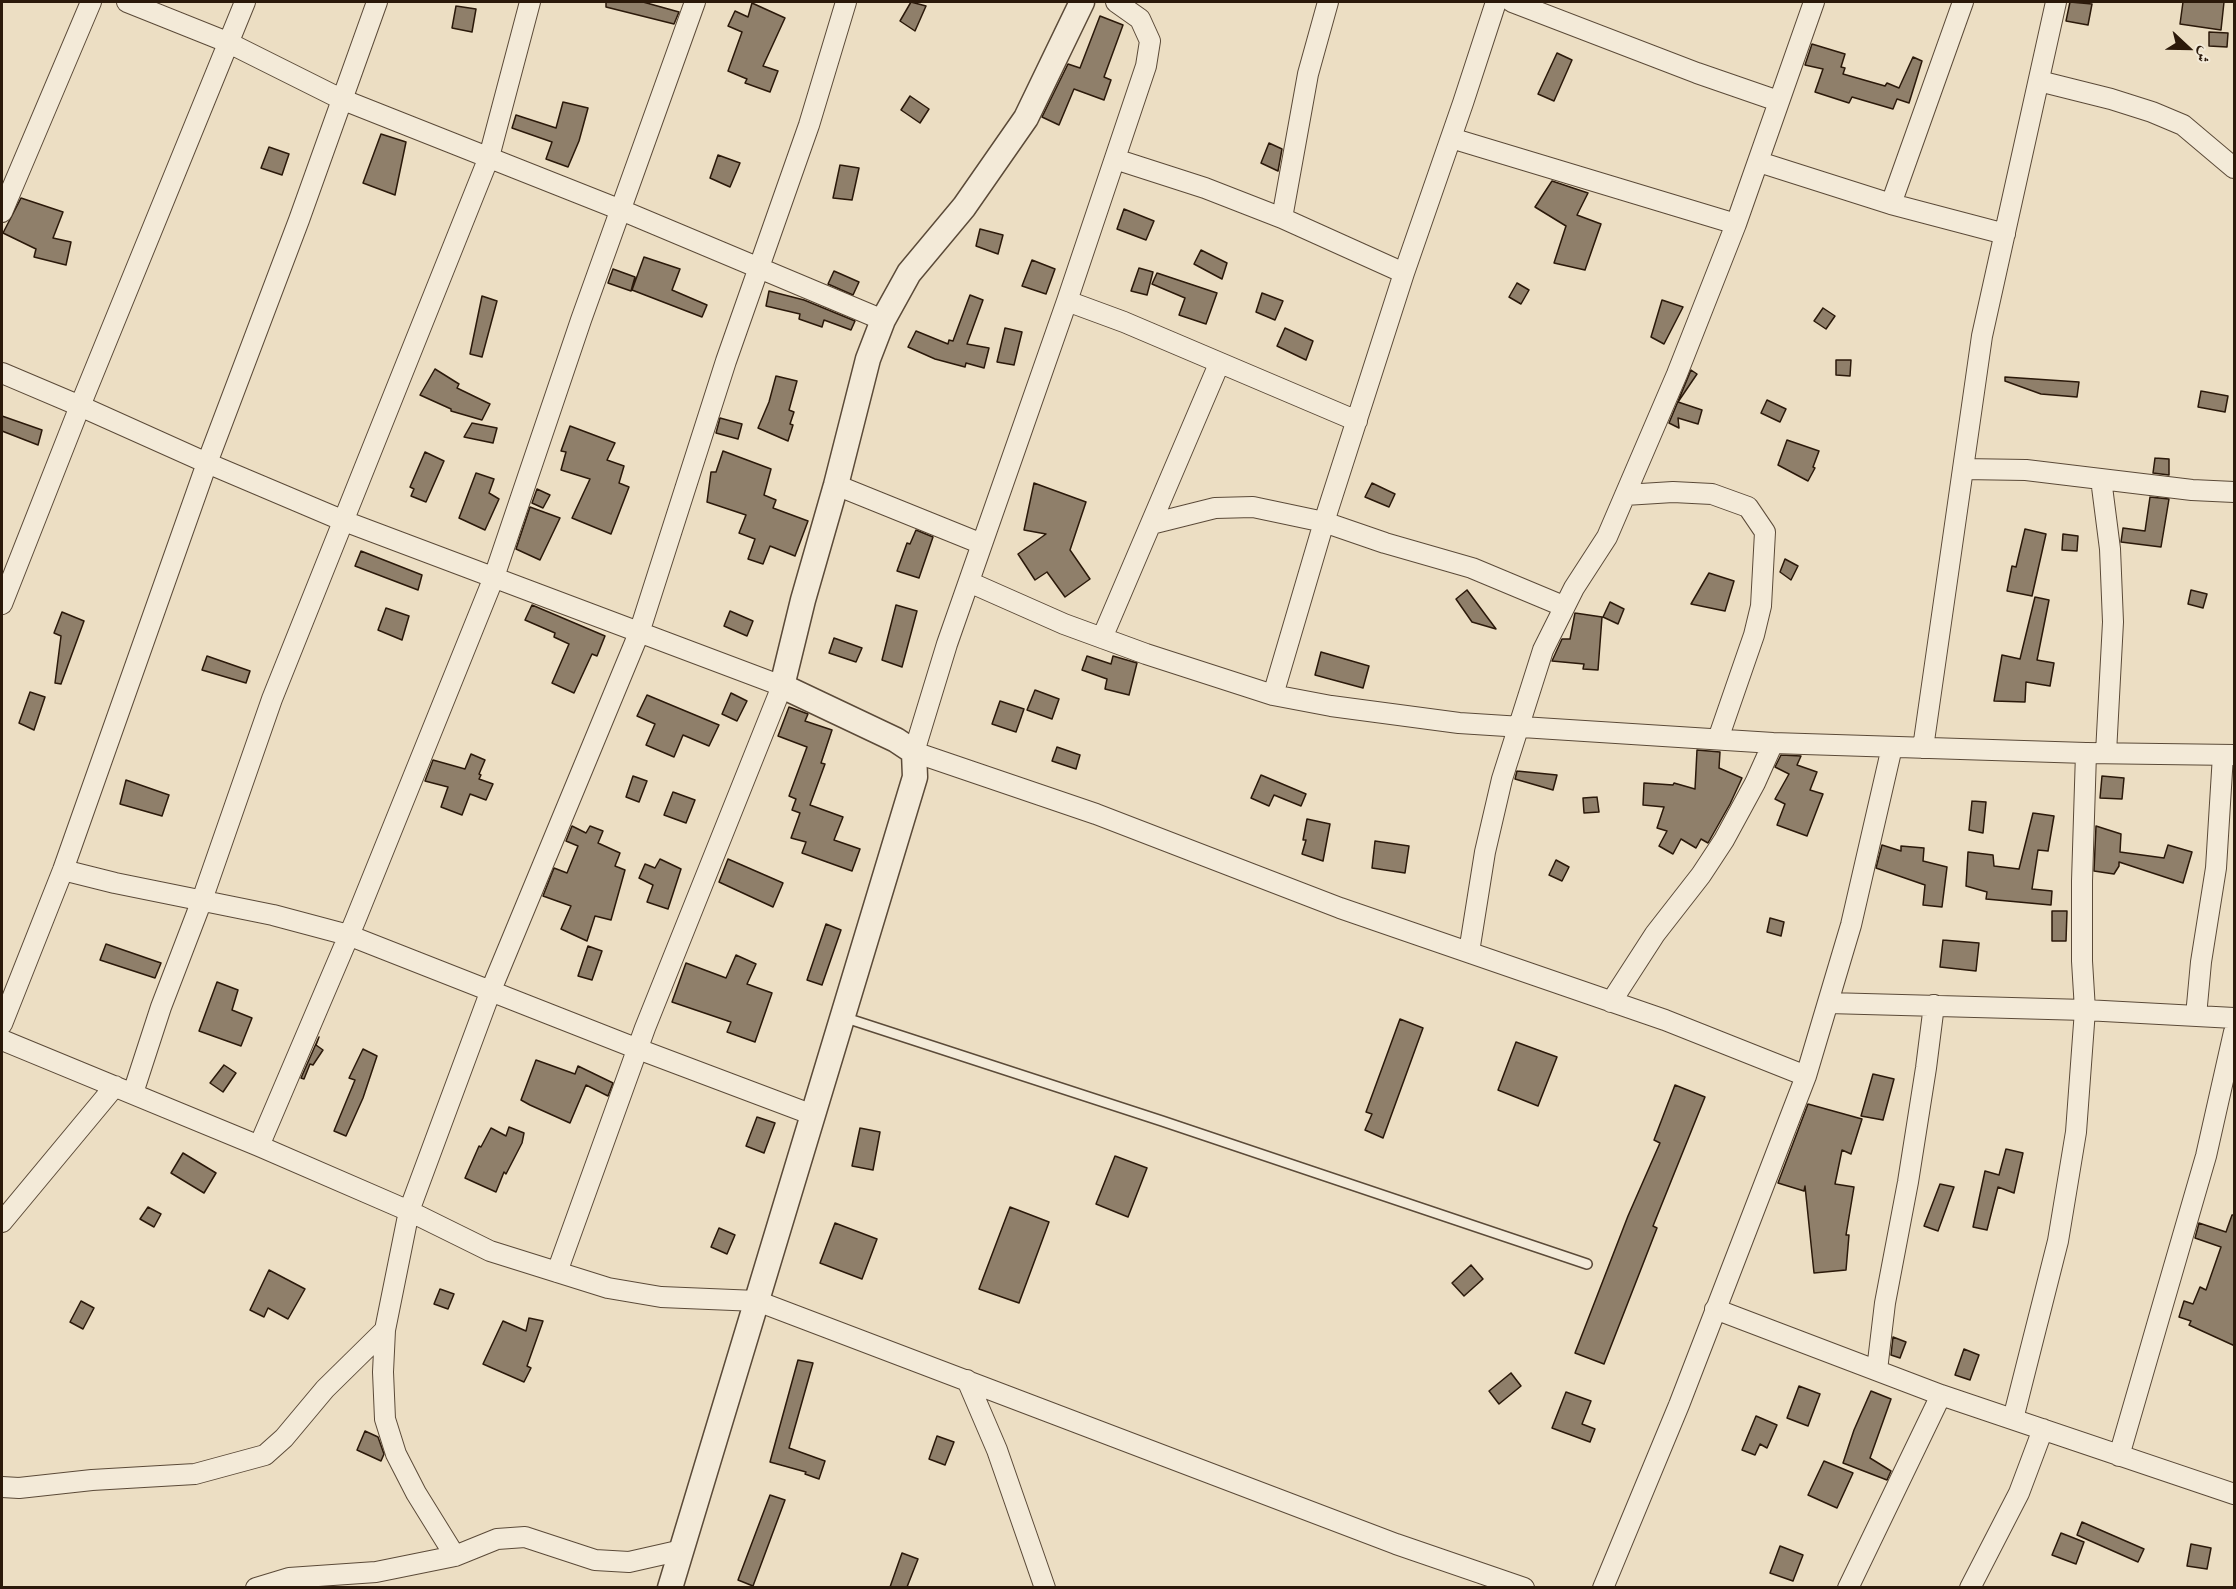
<!DOCTYPE html>
<meta charset="utf-8">
<style>
body{margin:0}
#map{position:relative;width:2236px;height:1589px;overflow:hidden;background:#ecdec3;font-family:"Libre Caslon Text",Amiri,serif}
canvas{display:block}
.frame{position:absolute;inset:0;border:3px solid #2b190a;pointer-events:none}
.north{position:absolute;left:2158px;top:18px;width:60px;height:60px;-webkit-text-stroke:4px #f3ead8;paint-order:stroke;rotate:112deg;font-size:16px;font-weight:700;line-height:24px;text-align:center;color:#2b190a}
.north::after{content:'';display:block;margin:auto;width:21px;height:27px;background:#2b190a;clip-path:polygon(50% 0,100% 100%,50% 72%,0 100%)}
</style>
<div id="map">
<canvas width="2236" height="1589"></canvas>
<div class="frame"></div>
<div class="north">ش</div>
</div>
<script>
const context = document.querySelector('canvas').getContext('2d');
context.lineJoin = 'round';
function fill(path, color) { context.fillStyle = color; context.fill(path, 'evenodd'); }
const shape = rows => new Path2D(rows.map(r => 'M' + r).join(''));
function stroke(path, color, width, dash) { context.strokeStyle = color; context.lineWidth = width; context.lineCap = dash ? 'butt' : 'round'; context.setLineDash(dash || []); context.stroke(path); }
const building = shape([
 [606,2,643,2,679,12,674,24,606,7,606,2],
 [911,2,926,6,915,31,900,21,911,2],
 [2070,2,2092,4,2088,25,2066,21,2070,2],
 [2183,2,2224,2,2221,30,2180,24,2183,2],
 [752,3,785,18,763,66,778,71,770,92,745,83,747,79,728,71,742,32,728,26,735,11,748,17,752,3],
 [456,6,476,9,472,32,452,28,456,6],
 [1100,16,1123,25,1104,77,1111,80,1104,100,1074,89,1059,125,1042,117,1068,64,1080,68,1100,16],
 [2209,32,2228,33,2227,47,2209,46,2209,32],
 [1812,44,1845,54,1841,67,1845,68,1843,74,1885,86,1887,83,1899,88,1913,57,1922,61,1909,103,1897,99,1893,109,1852,97,1849,103,1815,92,1823,69,1805,65,1812,44],
 [1557,53,1572,60,1554,101,1538,94,1557,53],
 [910,96,929,109,920,123,901,110,910,96],
 [563,102,588,108,579,141,568,167,546,159,552,142,512,128,516,115,556,128,563,102],
 [381,134,406,142,395,195,363,183,381,134],
 [1269,143,1282,149,1278,171,1261,163,1269,143],
 [269,147,289,154,282,175,261,168,269,147],
 [718,155,740,163,730,187,710,178,718,155],
 [840,165,859,168,852,200,833,198,840,165],
 [1552,181,1588,193,1577,215,1601,224,1585,270,1554,263,1566,226,1535,207,1552,181],
 [21,198,63,212,53,238,71,242,66,265,34,257,36,249,3,233,21,198],
 [1124,209,1154,221,1146,240,1117,229,1124,209],
 [980,229,1003,235,998,254,976,246,980,229],
 [1201,250,1227,263,1222,279,1194,264,1201,250],
 [644,257,680,269,672,290,707,305,702,317,632,290,644,257],
 [1032,260,1055,269,1046,294,1022,286,1032,260],
 [1139,268,1153,272,1147,295,1131,291,1139,268],
 [613,269,635,277,631,291,608,283,613,269],
 [834,271,859,282,853,295,828,284,834,271],
 [1157,273,1217,293,1206,324,1179,315,1185,298,1152,284,1157,273],
 [1517,283,1529,290,1521,304,1509,297,1517,283],
 [769,291,804,300,855,321,851,330,824,320,822,327,799,319,800,314,766,306,769,291],
 [1262,293,1283,301,1275,320,1256,312,1262,293],
 [970,295,983,300,967,344,989,348,984,368,966,363,965,367,935,359,908,347,916,331,948,344,949,340,953,341,970,295],
 [482,296,497,301,482,357,470,354,482,296],
 [1662,300,1683,307,1664,344,1651,337,1662,300],
 [1823,308,1835,316,1826,329,1814,321,1823,308],
 [1005,328,1022,332,1014,365,997,362,1005,328],
 [1285,328,1313,341,1306,360,1277,346,1285,328],
 [1836,360,1851,360,1850,376,1836,375,1836,360],
 [435,369,459,384,457,388,490,404,482,420,451,411,451,409,420,395,435,369],
 [1691,370,1697,374,1678,402,1702,410,1698,424,1678,418,1679,428,1669,423,1691,370],
 [776,376,797,381,789,410,794,412,790,424,793,425,788,441,758,428,769,402,776,376],
 [2005,377,2079,382,2077,397,2041,394,2005,381,2005,377],
 [2201,391,2228,396,2225,412,2198,407,2201,391],
 [1767,400,1786,409,1780,422,1761,413,1767,400],
 [2,416,42,430,38,445,2,431,2,416],
 [720,418,742,424,738,439,716,433,720,418],
 [472,423,497,428,493,443,464,437,472,423],
 [570,426,615,443,607,460,624,466,619,483,629,487,611,534,572,518,590,479,561,470,566,452,561,451,570,426],
 [1787,440,1819,451,1813,467,1815,468,1808,481,1778,465,1787,440],
 [723,451,771,469,764,495,776,500,773,508,808,521,795,556,770,546,763,564,748,559,755,539,739,533,746,515,707,502,711,472,716,472,723,451],
 [425,452,444,461,426,502,411,496,414,489,410,487,425,452],
 [2155,458,2169,459,2169,475,2153,473,2155,458],
 [476,473,494,479,489,493,499,499,485,530,459,518,476,473],
 [1034,483,1086,502,1070,550,1090,579,1065,597,1047,572,1035,580,1018,554,1046,534,1024,530,1034,483],
 [1372,483,1395,494,1389,507,1365,497,1372,483],
 [537,489,550,495,543,508,532,503,537,489],
 [2150,497,2169,499,2161,547,2121,542,2123,528,2145,531,2150,497],
 [530,507,560,518,540,560,516,549,530,507],
 [2025,529,2046,534,2032,596,2007,591,2012,566,2016,567,2025,529],
 [916,530,933,537,919,578,897,571,907,543,910,544,916,530],
 [2063,534,2078,536,2077,551,2062,550,2063,534],
 [361,551,422,575,418,590,355,566,361,551],
 [1785,559,1798,566,1791,580,1780,572,1785,559],
 [1709,573,1734,581,1725,611,1691,604,1709,573],
 [1467,590,1496,629,1472,622,1456,599,1467,590],
 [2191,590,2207,594,2203,608,2188,604,2191,590],
 [2035,597,2049,600,2037,660,2054,663,2050,686,2026,682,2025,702,1994,701,2002,655,2020,659,2035,597],
 [1610,602,1624,609,1618,624,1603,617,1610,602],
 [532,605,605,636,597,656,592,654,574,693,552,683,569,644,554,637,555,633,525,620,532,605],
 [896,605,917,611,902,667,882,660,896,605],
 [386,608,409,616,402,640,378,630,386,608],
 [730,611,753,621,747,636,724,626,730,611],
 [62,612,84,621,61,684,55,683,61,636,54,633,62,612],
 [1575,613,1602,617,1598,670,1583,669,1584,664,1552,661,1562,639,1570,639,1575,613],
 [834,638,862,648,856,662,829,653,834,638],
 [1321,652,1369,666,1363,688,1315,675,1321,652],
 [207,656,250,671,246,683,202,670,207,656],
 [1087,656,1111,664,1113,656,1137,663,1129,695,1105,689,1107,679,1082,670,1087,656],
 [1035,690,1059,699,1052,719,1027,710,1035,690],
 [30,692,45,697,34,730,19,723,30,692],
 [731,693,747,701,737,721,722,714,731,693],
 [647,695,719,725,709,746,683,735,674,757,646,745,655,724,637,716,647,695],
 [1000,701,1024,709,1016,732,992,724,1000,701],
 [789,707,808,714,805,721,832,730,821,763,825,764,810,805,843,817,834,840,860,849,852,871,802,853,806,842,791,838,800,813,792,810,796,799,789,796,807,747,778,736,789,707],
 [1057,747,1080,755,1076,769,1052,761,1057,747],
 [1697,750,1720,752,1719,768,1742,778,1730,804,1708,843,1701,839,1696,848,1681,839,1673,854,1659,846,1667,831,1657,828,1664,807,1643,805,1644,783,1673,785,1674,783,1695,789,1697,750],
 [471,754,485,760,479,774,481,775,479,779,493,784,486,800,470,794,462,815,441,807,448,787,425,781,433,760,465,769,471,754],
 [1781,755,1801,756,1797,765,1817,772,1810,790,1823,794,1807,836,1777,825,1785,804,1775,799,1789,774,1775,767,1781,755],
 [1517,771,1557,775,1553,790,1515,779,1517,771],
 [1261,775,1306,794,1301,806,1274,795,1269,806,1251,798,1261,775],
 [633,776,647,781,639,802,626,797,633,776],
 [2102,776,2124,778,2122,799,2100,798,2102,776],
 [126,780,169,795,162,816,120,804,126,780],
 [673,792,695,800,686,823,664,815,673,792],
 [1597,797,1599,812,1584,813,1583,798,1597,797],
 [1972,801,1986,802,1983,833,1969,830,1972,801],
 [2033,813,2054,816,2048,851,2038,850,2032,889,2052,891,2051,905,1986,899,1987,892,1966,886,1968,852,1993,855,1994,866,2019,869,2033,813],
 [1307,819,1330,824,1323,861,1302,854,1306,840,1303,840,1307,819],
 [572,826,586,833,590,826,603,831,598,843,620,853,615,866,625,870,611,920,595,916,587,941,561,929,571,906,543,896,554,868,567,873,578,846,566,841,572,826],
 [2096,826,2121,834,2120,852,2164,858,2168,845,2192,852,2183,883,2119,862,2119,866,2114,874,2094,871,2096,826],
 [1375,841,1409,846,1405,873,1372,868,1375,841],
 [1882,845,1901,851,1901,846,1924,848,1923,861,1947,867,1942,907,1923,905,1925,885,1876,868,1882,845],
 [660,859,681,869,668,909,647,902,653,885,639,878,645,864,655,868,660,859],
 [728,859,783,883,773,907,719,882,728,859],
 [1556,860,1569,867,1562,881,1549,875,1556,860],
 [2052,911,2067,911,2066,941,2052,941,2052,911],
 [1770,918,1784,922,1781,936,1767,932,1770,918],
 [826,924,841,930,822,985,807,980,826,924],
 [1943,940,1979,943,1976,971,1940,967,1943,940],
 [106,944,161,963,155,978,100,960,106,944],
 [588,946,602,951,592,980,578,976,588,946],
 [736,955,756,964,747,984,772,993,755,1042,727,1032,731,1022,672,1002,686,963,726,978,736,955],
 [217,982,238,990,232,1010,252,1018,241,1046,199,1031,217,982],
 [1400,1019,1423,1028,1383,1138,1365,1130,1372,1114,1366,1112,1400,1019],
 [319,1037,316,1045,323,1050,313,1065,310,1064,304,1079,301,1078,319,1037],
 [1516,1042,1557,1057,1538,1106,1498,1090,1516,1042],
 [363,1049,377,1056,363,1098,346,1136,334,1131,355,1080,349,1078,363,1049],
 [536,1060,575,1074,578,1066,613,1083,608,1096,586,1085,570,1123,530,1105,521,1100,536,1060],
 [224,1065,236,1073,223,1092,210,1083,224,1065],
 [1873,1074,1894,1079,1883,1120,1861,1116,1873,1074],
 [1675,1085,1705,1097,1653,1226,1657,1228,1604,1364,1575,1353,1628,1216,1660,1143,1654,1140,1675,1085],
 [1808,1104,1862,1119,1851,1154,1842,1150,1835,1184,1854,1187,1846,1235,1849,1235,1846,1270,1814,1273,1805,1186,1804,1191,1778,1183,1808,1104],
 [757,1117,775,1123,764,1153,746,1146,757,1117],
 [509,1127,524,1133,522,1143,506,1174,504,1172,496,1192,465,1178,479,1146,481,1147,491,1128,506,1136,509,1127],
 [860,1128,880,1132,873,1170,852,1166,860,1128],
 [2006,1149,2023,1153,2014,1193,1998,1187,1987,1230,1973,1227,1985,1171,1999,1175,2006,1149],
 [183,1153,216,1173,204,1193,171,1173,183,1153],
 [1115,1156,1147,1168,1128,1217,1096,1204,1115,1156],
 [1940,1184,1954,1187,1938,1231,1924,1226,1940,1184],
 [148,1207,161,1214,154,1227,140,1219,148,1207],
 [1010,1207,1049,1222,1019,1303,979,1289,1010,1207],
 [2232,1215,2235,1215,2235,1346,2189,1325,2191,1321,2179,1317,2184,1301,2193,1304,2200,1287,2206,1290,2221,1247,2195,1238,2199,1223,2226,1232,2232,1215],
 [835,1223,877,1239,862,1279,820,1263,835,1223],
 [719,1228,735,1235,727,1254,711,1247,719,1228],
 [1471,1265,1483,1279,1464,1296,1452,1283,1471,1265],
 [269,1270,305,1289,288,1319,268,1308,264,1317,250,1310,269,1270],
 [440,1289,454,1294,448,1309,434,1304,440,1289],
 [81,1301,94,1308,83,1329,70,1322,81,1301],
 [529,1318,543,1321,527,1366,531,1368,524,1382,483,1364,503,1321,526,1331,529,1318],
 [1893,1337,1906,1342,1900,1358,1891,1355,1893,1337],
 [1964,1349,1979,1355,1970,1380,1955,1375,1964,1349],
 [798,1360,813,1363,789,1448,825,1461,819,1479,805,1474,806,1472,770,1462,798,1360],
 [1511,1373,1521,1386,1499,1404,1489,1391,1511,1373],
 [1799,1386,1820,1394,1808,1426,1787,1418,1799,1386],
 [1871,1391,1891,1399,1870,1458,1891,1471,1887,1480,1843,1463,1854,1430,1871,1391],
 [1566,1392,1591,1401,1582,1424,1595,1429,1590,1442,1552,1428,1566,1392],
 [1756,1416,1777,1425,1767,1448,1760,1444,1755,1455,1742,1450,1756,1416],
 [365,1431,378,1437,384,1454,381,1461,357,1450,365,1431],
 [937,1436,954,1442,945,1465,929,1459,937,1436],
 [1824,1461,1853,1473,1837,1508,1808,1495,1824,1461],
 [770,1495,785,1500,753,1586,738,1580,770,1495],
 [2082,1522,2144,1549,2138,1562,2077,1535,2082,1522],
 [2061,1533,2084,1542,2076,1564,2052,1555,2061,1533],
 [2191,1544,2211,1548,2207,1569,2187,1566,2191,1544],
 [1780,1546,1803,1555,1793,1581,1770,1573,1780,1546],
 [902,1553,918,1559,907,1587,890,1587,902,1553]
]);
fill(building, '#8f7f6a');
stroke(building, '#2b190a', 1.5);
const service = shape([
 [843,1017,1162,1121,1587,1264]
]);
const minor = shape([
 [127,2,227,42,341,99,621,210,883,320],
 [1116,2,1140,19,1150,41,1146,66,1067,301,947,644,914,752,1096,814,1340,908,1665,1020,1806,1076],
 [1512,2,1697,73,1778,101],
 [2039,81,2111,99,2152,112,2183,125,2234,168],
 [1451,138,1736,224],
 [1115,159,1205,188,1282,218,1404,273],
 [1759,162,1891,204,2005,234],
 [1891,204,1963,2],
 [2,212,91,2],
 [1282,218,1308,74,1328,2],
 [1067,301,1124,322,1357,421],
 [2,373,80,406,207,463,344,521,782,686,645,1028,557,1272],
 [1963,469,2026,470,2192,490,2234,492],
 [2101,479,2110,549,2113,622,2106,753],
 [836,485,982,544],
 [1625,495,1673,492,1712,494,1748,507,1765,532,1761,606,1754,635,1718,739],
 [1151,524,1215,508,1253,507,1324,522,1385,543,1472,568,1563,606],
 [969,582,1064,624,1146,654,1273,695,1331,706,1459,723,1773,743,2086,753,2234,755],
 [2,604,80,406,245,2],
 [1102,638,1219,364],
 [1273,695,1324,522,1404,273,1463,103,1496,2],
 [1923,748,1982,336,2056,2],
 [63,870,115,883,273,915,348,935,638,1049,813,1115],
 [1469,952,1485,852,1502,779,1543,650,1574,588,1607,537,1677,374,1736,224,1814,2],
 [1611,1002,1655,934,1701,875,1724,840,1755,783,1773,743],
 [1828,1003,2085,1010,2234,1018],
 [2196,1016,2201,962,2216,868,2223,755],
 [2,1024,63,870,207,463,299,220,377,2],
 [2,1040,259,1146,409,1211,490,1251,608,1288,661,1297,757,1301,1396,1544,1524,1588],
 [133,1093,161,1007,202,900,272,699,489,157,530,2],
 [259,1146,355,921,494,577,581,320,695,2],
 [2,1222,115,1086],
 [1715,1309,1941,1395,2234,1494],
 [1877,1370,1885,1303,1908,1182,1926,1068,1934,1005],
 [967,1380,997,1450,1045,1588],
 [2013,1419,2058,1241,2076,1132,2085,1010,2082,961,2082,881,2086,753],
 [2119,1456,2206,1156,2234,1032],
 [2,1487,19,1488,92,1480,195,1474,265,1455,284,1438,325,1389,385,1330],
 [455,1556,416,1493,396,1454,385,1419,383,1372,385,1330,409,1211,491,990,639,633,726,361,809,125,846,2],
 [256,1588,289,1578,376,1572,455,1556,497,1539,525,1537,595,1560,629,1562,682,1550],
 [1603,1588,1679,1405,1806,1076,1851,925,1892,747],
 [1848,1588,1941,1395],
 [1970,1588,2019,1493,2043,1429]
]);
const tertiary = shape([
 [670,1588,915,777,914,752,896,740,782,686,803,600,836,485,868,359,883,320,909,273,964,207,1026,118,1082,2]
]);
stroke(service, '#5b4a38', 12);
stroke(minor, '#5b4a38', 22);
stroke(tertiary, '#5b4a38', 27);
stroke(service, '#f3ead8', 9);
stroke(minor, '#f3ead8', 20);
stroke(tertiary, '#f3ead8', 24);
</script>
